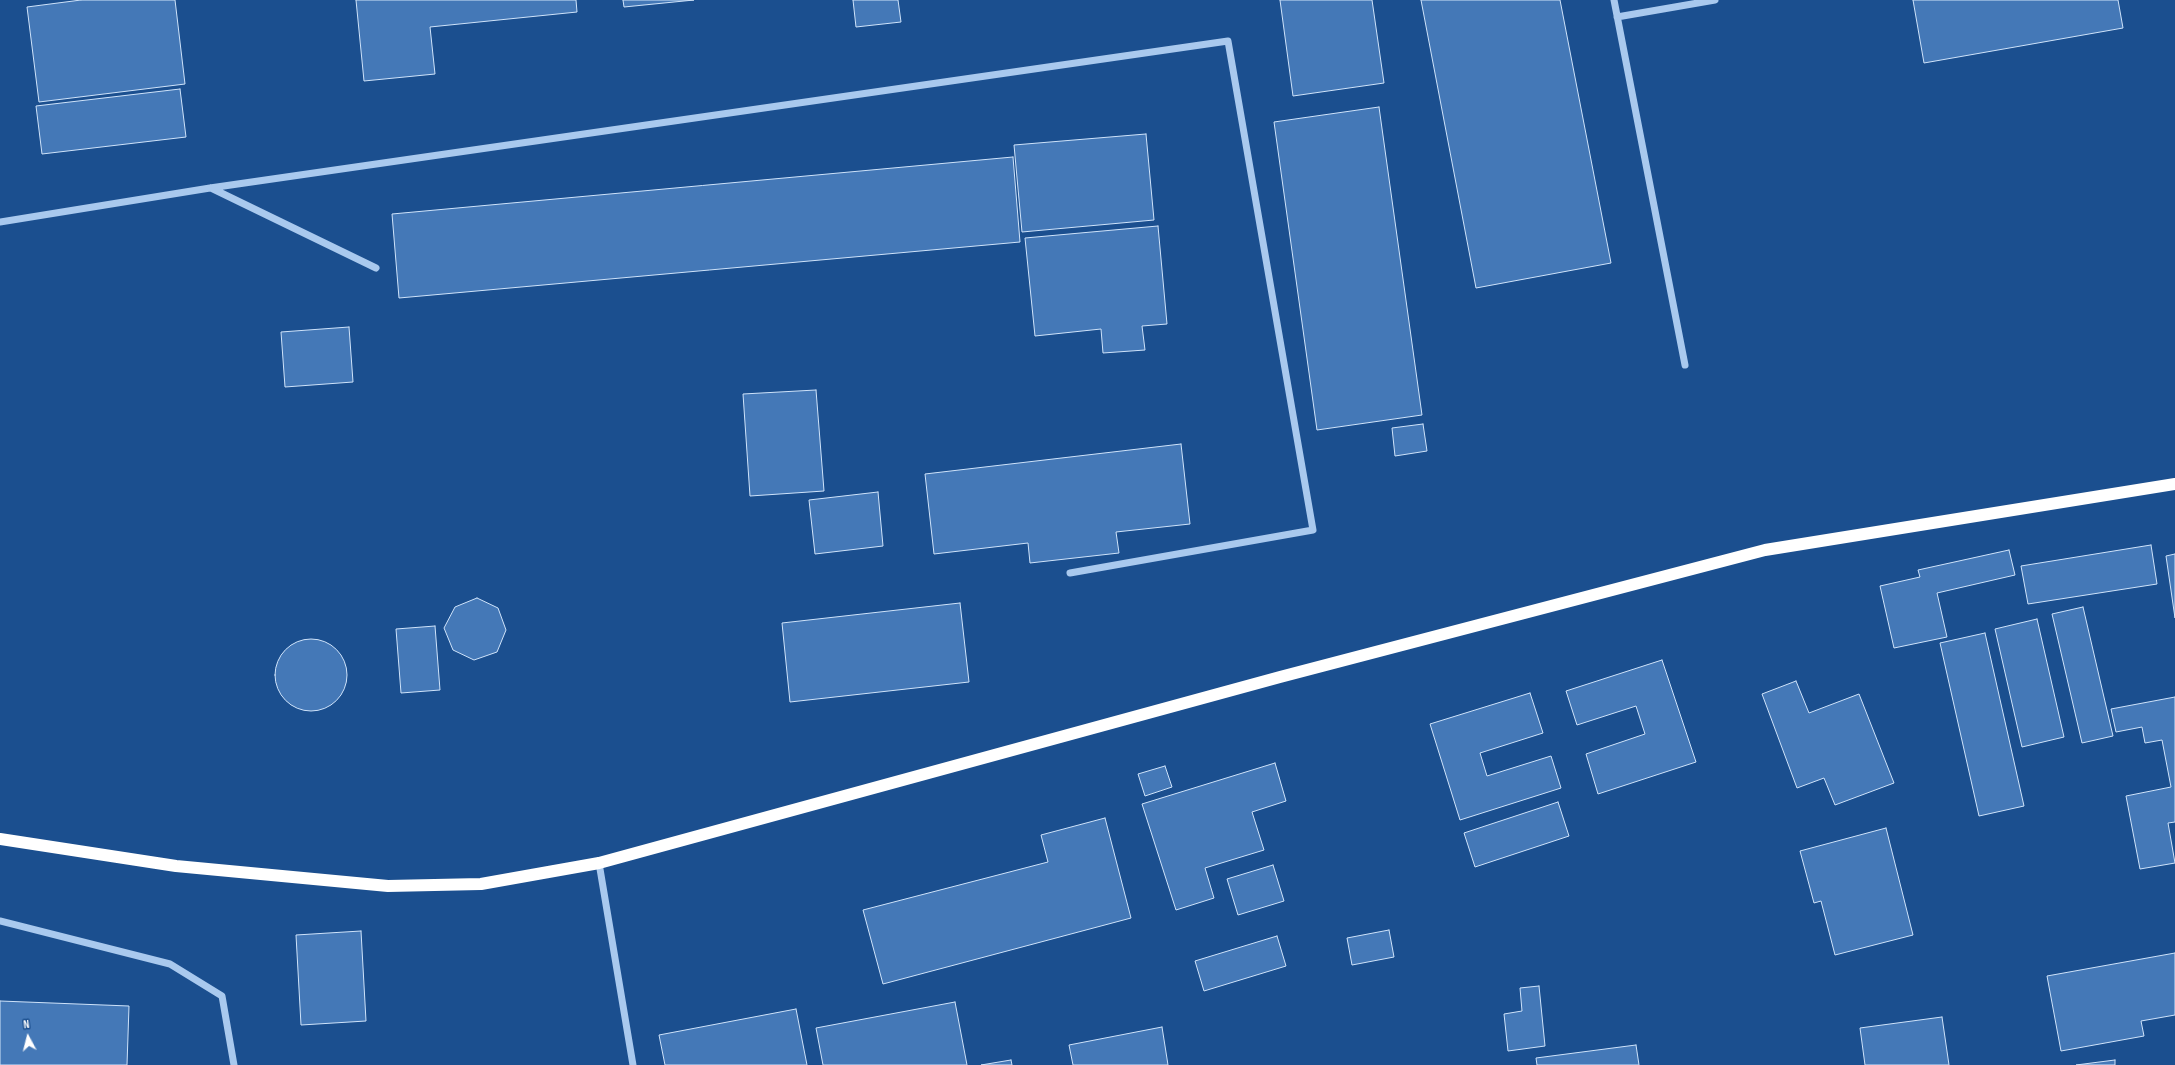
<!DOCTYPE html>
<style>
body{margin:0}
#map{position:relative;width:2175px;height:1065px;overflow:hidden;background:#1b4f8f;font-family:"Sofia Sans Condensed",sans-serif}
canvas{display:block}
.north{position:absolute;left:8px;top:1017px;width:40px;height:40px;-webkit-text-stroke:3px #1b4f8f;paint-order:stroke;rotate:353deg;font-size:11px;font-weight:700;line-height:16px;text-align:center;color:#fff}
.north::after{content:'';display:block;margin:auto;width:14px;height:18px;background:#fff;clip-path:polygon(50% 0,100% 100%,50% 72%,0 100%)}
</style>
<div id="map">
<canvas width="2175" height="1065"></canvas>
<div class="north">N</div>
</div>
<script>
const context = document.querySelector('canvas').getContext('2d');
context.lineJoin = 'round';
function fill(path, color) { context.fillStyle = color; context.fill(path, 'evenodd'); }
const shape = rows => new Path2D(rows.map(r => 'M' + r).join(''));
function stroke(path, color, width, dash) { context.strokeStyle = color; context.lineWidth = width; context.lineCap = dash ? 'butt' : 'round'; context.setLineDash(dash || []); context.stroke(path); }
const building = shape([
 [81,0,175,0,185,84,39,102,27,7,81,0],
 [356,0,576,0,577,12,430,27,435,74,364,81,356,0],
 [623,0,694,0,624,7,623,0],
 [853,0,898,0,901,22,856,27,853,0],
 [1280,0,1372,0,1384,83,1293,96,1280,0],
 [1421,0,1560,0,1611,263,1476,288,1421,0],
 [1913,0,2118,0,2123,28,1924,63,1913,0],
 [180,89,186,137,42,154,36,106,180,89],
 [1379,107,1422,415,1317,430,1274,122,1379,107],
 [1146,134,1154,220,1022,232,1014,145,1146,134],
 [1013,157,1020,242,399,298,392,214,1013,157],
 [1158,226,1167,324,1142,326,1145,350,1103,353,1101,329,1035,336,1025,238,1158,226],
 [349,327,353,382,285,387,281,332,349,327],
 [816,390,824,491,750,496,743,394,816,390],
 [1423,424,1427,451,1395,456,1392,428,1423,424],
 [1181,444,1190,524,1116,532,1119,553,1030,563,1028,543,934,554,925,474,1181,444],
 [878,492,883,546,815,554,809,500,878,492],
 [2151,545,2157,584,2028,604,2021,566,2151,545],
 [2009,550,2015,575,1937,593,1947,637,1894,648,1880,586,1920,577,1918,570,2009,550],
 [2175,554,2175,618,2166,556,2175,554],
 [477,598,498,608,506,630,497,652,474,660,453,650,444,628,455,607,477,598],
 [960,603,969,682,790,702,782,623,960,603],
 [2083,607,2113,736,2082,743,2052,614,2083,607],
 [2037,619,2064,737,2022,747,1995,629,2037,619],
 [435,626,440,690,401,693,396,629,435,626],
 [1985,633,2024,806,1979,816,1940,643,1985,633],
 '275 675a36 36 0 1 1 72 0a36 36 0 1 1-72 0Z',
 [1662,660,1696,762,1598,794,1586,754,1645,734,1636,706,1577,725,1566,691,1662,660],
 [1796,681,1809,713,1859,694,1894,783,1835,805,1824,778,1797,788,1762,694,1796,681],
 [1530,693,1543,733,1480,753,1487,776,1551,756,1561,788,1460,820,1430,724,1530,693],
 [2175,697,2175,822,2168,823,2175,863,2140,869,2126,796,2171,787,2162,740,2145,743,2142,727,2116,732,2111,709,2175,697],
 [1275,763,1286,801,1252,812,1264,850,1205,868,1214,898,1176,910,1142,804,1275,763],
 [1165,766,1172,787,1145,796,1138,774,1165,766],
 [1558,802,1569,836,1475,867,1464,833,1558,802],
 [1105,818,1131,918,883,984,863,910,1048,862,1041,835,1105,818],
 [1886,828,1913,935,1835,955,1821,901,1814,903,1800,851,1886,828],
 [1273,865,1284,901,1238,915,1227,879,1273,865],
 [1389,930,1394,957,1352,965,1347,938,1389,930],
 [361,931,366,1021,301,1025,296,935,361,931],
 [1277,936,1286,966,1204,991,1195,961,1277,936],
 [2175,953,2175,1015,2141,1021,2144,1036,2061,1051,2047,976,2175,953],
 [1539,986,1545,1046,1508,1051,1504,1014,1522,1011,1520,988,1539,986],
 [0,1001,129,1006,127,1065,0,1065,0,1001],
 [955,1002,967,1065,823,1065,816,1028,955,1002],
 [796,1009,807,1065,665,1065,659,1035,796,1009],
 [1942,1017,1949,1065,1865,1065,1860,1028,1942,1017],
 [1162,1027,1168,1065,1073,1065,1069,1045,1162,1027],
 [1636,1045,1639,1065,1537,1065,1536,1058,1636,1045],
 [1011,1060,1012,1065,981,1065,1011,1060],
 [2115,1060,2115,1065,2076,1065,2115,1060]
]);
fill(building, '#4478b7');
stroke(building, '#cfe3fa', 1);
stroke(shape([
 [1614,0,1685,365],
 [1617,17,1715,0],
 [211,188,376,268],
 [0,222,210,188,1228,41,1313,530,1070,573],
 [599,863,633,1065],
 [0,921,170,964,222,996,234,1065]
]), '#a9c9ee', 7);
stroke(shape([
 [0,839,176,866,388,886,481,884,599,863,1280,677,1765,550,2175,484]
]), '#fff', 12);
</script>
